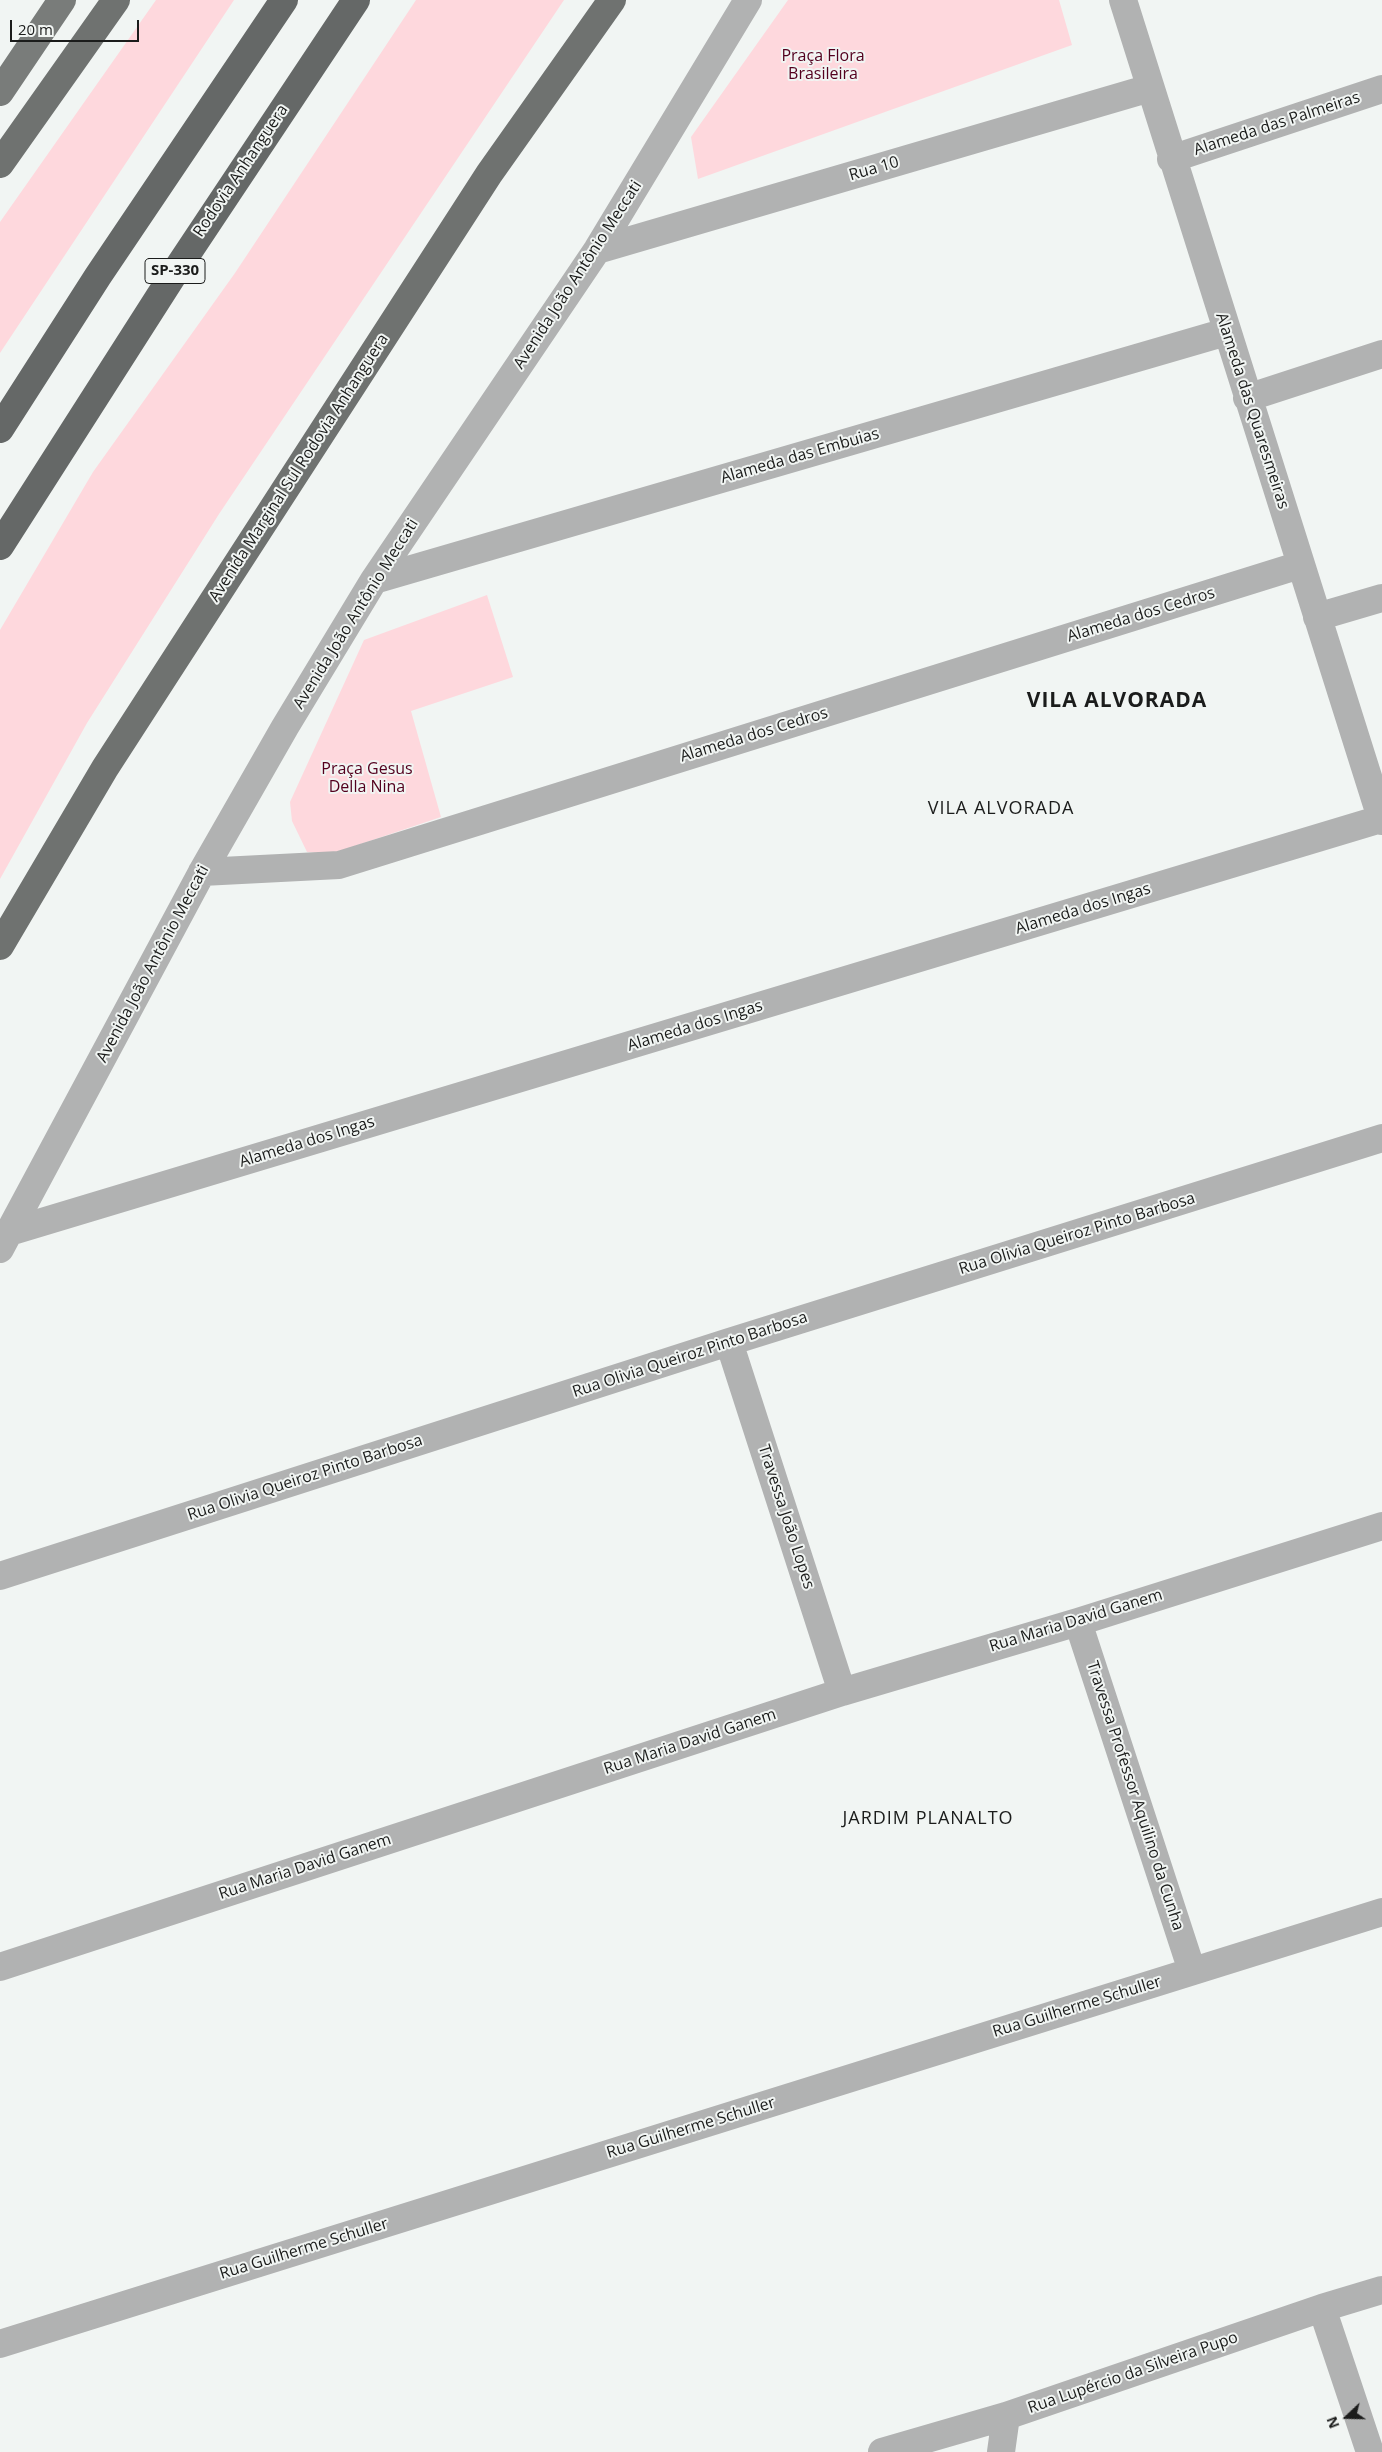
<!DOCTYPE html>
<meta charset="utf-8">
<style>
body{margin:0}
#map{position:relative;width:1382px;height:2452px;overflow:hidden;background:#f1f5f3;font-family:"Open Sans",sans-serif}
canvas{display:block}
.north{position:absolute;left:1322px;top:2392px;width:50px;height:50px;-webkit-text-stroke:4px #f1f5f3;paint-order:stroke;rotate:249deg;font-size:14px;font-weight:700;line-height:20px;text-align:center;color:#1b1c1b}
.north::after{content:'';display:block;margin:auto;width:18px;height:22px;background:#1b1c1b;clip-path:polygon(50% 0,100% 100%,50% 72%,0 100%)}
.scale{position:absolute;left:10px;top:20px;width:129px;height:22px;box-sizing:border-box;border:2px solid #1b1c1b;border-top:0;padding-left:6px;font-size:15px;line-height:18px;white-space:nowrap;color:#1b1c1b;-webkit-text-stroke:4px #f1f5f3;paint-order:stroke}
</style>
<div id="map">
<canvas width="1382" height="2452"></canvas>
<div class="north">N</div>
<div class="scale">20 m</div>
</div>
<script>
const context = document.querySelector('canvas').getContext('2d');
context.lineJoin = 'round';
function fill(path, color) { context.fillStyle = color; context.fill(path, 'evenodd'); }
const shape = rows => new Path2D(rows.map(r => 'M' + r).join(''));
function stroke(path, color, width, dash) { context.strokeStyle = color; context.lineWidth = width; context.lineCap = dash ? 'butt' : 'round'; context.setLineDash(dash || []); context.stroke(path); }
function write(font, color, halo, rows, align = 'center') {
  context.font = font + ' "Open Sans",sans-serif'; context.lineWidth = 4; context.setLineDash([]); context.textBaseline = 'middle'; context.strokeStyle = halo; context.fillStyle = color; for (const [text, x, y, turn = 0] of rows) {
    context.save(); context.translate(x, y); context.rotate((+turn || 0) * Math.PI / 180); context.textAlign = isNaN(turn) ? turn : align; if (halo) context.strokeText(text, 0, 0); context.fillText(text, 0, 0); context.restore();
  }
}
fill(shape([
 [156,0,234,0,0,353,0,222],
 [416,0,564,0,219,514,87,723,0,879,0,630,93,472,235,273],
 [788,0,1059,0,1072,45,698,179,691,137],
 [487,595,513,677,411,711,441,817,331,854,307,852,292,821,290,802,364,640]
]), '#fed8dd');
stroke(shape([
 [1123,0,1382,821],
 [1171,159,1382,89],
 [597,250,1150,88],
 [1247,398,1382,354],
 [374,580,1226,332],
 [1317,617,1382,598],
 [202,872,339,865,1300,565],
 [9,1232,1381,819],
 [0,1249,202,872,285,727,374,580,597,250,748,0],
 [729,1342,842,1692],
 [0,1576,729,1342,1382,1138],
 [1078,1622,1192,1971],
 [0,1967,842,1692,1078,1622,1382,1526],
 [1322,2308,1370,2452],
 [0,2344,1382,1912],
 [882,2452,1006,2416,1322,2308,1382,2290],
 [1001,2452,1006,2416]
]), '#b1b2b2', 28);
stroke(shape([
 [0,92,62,0]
]), '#797c7a', 28);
stroke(shape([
 [0,164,116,0],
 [0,946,105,768,489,174,612,0]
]), '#6f7270', 28);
stroke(shape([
 [0,429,98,276,284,0],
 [0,546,177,269,356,0]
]), '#656867', 28);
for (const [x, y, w] of [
 [175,271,60]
]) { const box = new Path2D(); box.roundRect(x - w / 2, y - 12.5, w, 25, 4); context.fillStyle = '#f1f5f3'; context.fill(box); stroke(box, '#1b1c1b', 1); }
write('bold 15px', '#1b1c1b', null, [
 ["SP-330",175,271]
]);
write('16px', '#53001e', '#f1f5f3', [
 ["Praça Flora",823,56],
 ["Brasileira",823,74],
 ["Praça Gesus",367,769],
 ["Della Nina",367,787]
]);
write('16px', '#1b1c1b', '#f1f5f3', [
 ["Alameda das Palmeiras",1277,124,-18],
 ["Rua 10",874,169,-16],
 ["Rodovia Anhanguera",241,171,-56],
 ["Avenida João Antônio Meccati",578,275,-57],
 ["Alameda das Quaresmeiras",1252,411,72],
 ["Alameda das Embuias",800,456,-16],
 ["Avenida Marginal Sul Rodovia Anhanguera",299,468,-57],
 ["Avenida João Antônio Meccati",356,614,-58],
 ["Alameda dos Cedros",1141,615,-17],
 ["Alameda dos Cedros",754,735,-17],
 ["Alameda dos Ingas",1083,909,-17],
 ["Avenida João Antônio Meccati",153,964,-62],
 ["Alameda dos Ingas",695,1026,-17],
 ["Alameda dos Ingas",307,1142,-17],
 ["Rua Olivia Queiroz Pinto Barbosa",1077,1234,-17],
 ["Rua Olivia Queiroz Pinto Barbosa",690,1355,-18],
 ["Rua Olivia Queiroz Pinto Barbosa",305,1478,-18],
 ["Travessa João Lopes",786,1517,72],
 ["Rua Maria David Ganem",1076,1621,-17],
 ["Rua Maria David Ganem",690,1742,-18],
 ["Travessa Professor Aquilino da Cunha",1135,1796,72],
 ["Rua Maria David Ganem",305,1867,-18],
 ["Rua Guilherme Schuller",1077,2007,-17],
 ["Rua Guilherme Schuller",691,2128,-17],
 ["Rua Guilherme Schuller",304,2249,-17],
 ["Rua Lupércio da Silveira Pupo",1133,2373,-19]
]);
context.letterSpacing = '1px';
write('18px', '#1b1c1b', '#f1f5f3', [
 ["VILA ALVORADA",1001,809],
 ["JARDIM PLANALTO",928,1819]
]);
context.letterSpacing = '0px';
context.letterSpacing = '1px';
write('bold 21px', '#1b1c1b', '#f1f5f3', [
 ["VILA ALVORADA",1117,701]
]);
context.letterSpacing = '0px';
</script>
